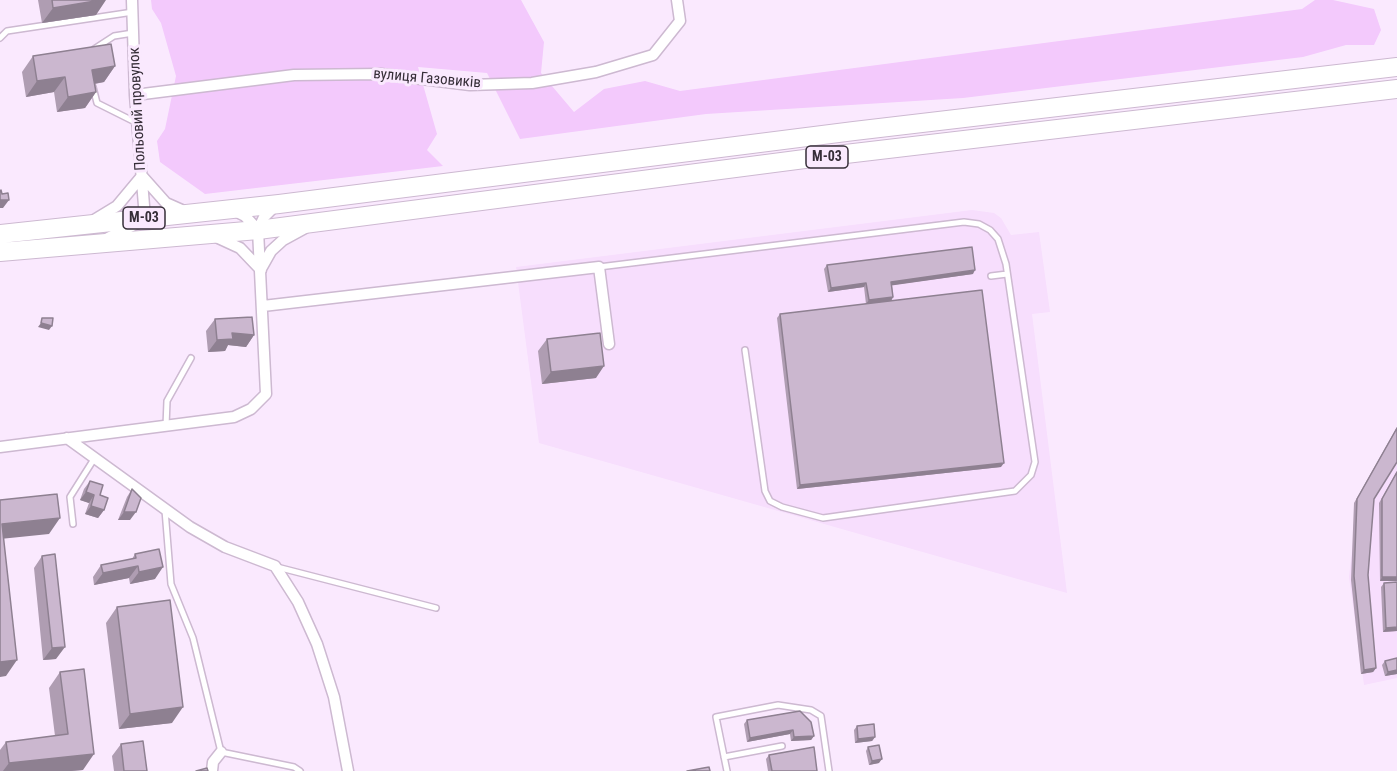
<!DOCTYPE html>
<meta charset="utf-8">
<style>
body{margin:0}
canvas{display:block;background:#fae9fe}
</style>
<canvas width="1397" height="771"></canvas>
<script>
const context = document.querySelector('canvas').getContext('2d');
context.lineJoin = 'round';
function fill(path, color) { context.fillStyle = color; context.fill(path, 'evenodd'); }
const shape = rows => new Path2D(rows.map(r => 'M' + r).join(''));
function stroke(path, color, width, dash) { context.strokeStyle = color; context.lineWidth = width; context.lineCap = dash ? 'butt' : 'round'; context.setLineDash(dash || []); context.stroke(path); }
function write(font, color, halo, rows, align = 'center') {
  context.font = font + ' "Roboto Condensed",sans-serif'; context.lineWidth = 6; context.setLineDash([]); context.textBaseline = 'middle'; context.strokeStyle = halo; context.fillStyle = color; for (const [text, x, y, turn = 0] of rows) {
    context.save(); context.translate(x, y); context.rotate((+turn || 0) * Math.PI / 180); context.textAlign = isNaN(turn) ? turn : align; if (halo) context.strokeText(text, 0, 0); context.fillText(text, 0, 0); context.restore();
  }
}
fill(shape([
 [972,210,994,213,1001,218,1011,235,1039,232,1050,312,1032,314,1067,593,539,443,516,267],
 [1397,429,1397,678,1364,685,1349,577,1358,497]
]), '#f7defd');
fill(shape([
 [151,0,521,0,544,42,541,73,574,112,604,89,645,81,680,91,1302,9,1315,0,1333,0,1374,9,1381,30,1374,45,1346,45,1303,57,963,98,706,114,520,139,487,73,418,67,437,134,427,150,443,166,205,194,160,162,157,141,165,129,176,76,161,23,152,9]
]), '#f3c9fc');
const lane = shape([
 [0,38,7,31,133,12],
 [94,49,114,36,133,33],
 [93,87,97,103,137,123],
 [599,267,964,222,979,224,990,230,998,239,1006,264,1035,462,1031,475,1015,491,823,518,782,507,770,501,765,491,745,350],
 [991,276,1007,274],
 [166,426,167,401,191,358],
 [165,510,171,584,193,638,221,752,294,767,300,771],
 [73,524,70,497,94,459],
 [277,567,436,608],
 [724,757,782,746],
 [727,771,716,717,778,705,811,710,821,716,829,771]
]);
const street = shape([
 [132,0,135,95,145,218],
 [135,95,294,75,381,74,470,85,532,83,596,72,653,55,680,21,677,0],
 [233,210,245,216,258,230],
 [94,220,117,206,142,176,166,203,184,211],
 [214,236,240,248,261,270],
 [108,238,140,222],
 [262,267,271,251,283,240,305,228],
 [263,306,599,267,609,344],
 [67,438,190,527,225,547,275,566,298,602,317,644,334,697,348,771],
 [0,447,234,417,251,409,266,394,258,230,264,217,275,206],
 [212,771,213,762,221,752]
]);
const highway = shape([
 [0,234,279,204,854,131,1397,67],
 [0,252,258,230,820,157,1397,89]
]);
stroke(lane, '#cdb9d1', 8);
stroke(street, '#cdb9d1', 13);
stroke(highway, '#cdb9d1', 20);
stroke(lane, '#fff', 5);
stroke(street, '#fff', 10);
stroke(highway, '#fff', 18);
fill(shape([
 [38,0,101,0,96,15,42,23],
 [33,56,115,66,104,82,95,84,96,92,85,108,57,112,54,92,26,97,22,72],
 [827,265,973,274,892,285,893,297,891,301,1001,467,797,489,777,318,780,314,866,304,864,287,828,292,824,269],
 [215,319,254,335,246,347,228,345,225,351,208,352,206,331],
 [547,339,596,378,542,384,538,351],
 [1397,427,1397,462,1374,499,1368,575,1376,668,1373,672,1361,674,1351,580,1354,503],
 [1397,471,1397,581,1380,581,1379,503],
 [90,481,100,495,104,510,98,518,85,514,89,503,80,500,84,489],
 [132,489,130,520,118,520,127,497],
 [135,554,155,579,130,584,129,578,94,585,93,577,101,565,132,559],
 [42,556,56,659,43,660,34,568],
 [1384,583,1397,631,1383,632,1381,587],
 [117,607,172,723,119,729,106,623],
 [1397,658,1397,674,1385,676,1382,665,1385,661],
 [60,672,83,770,71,771,0,771,0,750,6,742,55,736,49,688],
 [800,711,814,736,811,740,791,741,790,734,747,742,744,724,747,720],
 [857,726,875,737,872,741,855,743,854,730],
 [121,744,147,771,114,771,112,756],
 [868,747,879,763,869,765,866,751],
 [769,755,817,771,768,771,766,759]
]), '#af9db2');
fill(shape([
 [101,0,106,0,96,15,42,23,53,8],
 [115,66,104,82,81,86,92,70],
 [65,77,54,92,26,97,37,81],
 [96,92,85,108,57,112,68,97],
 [0,200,9,200,3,208,0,208],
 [975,270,973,274,888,286,891,282],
 [866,283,864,287,828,292,831,288],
 [893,297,891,301,866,304,869,300],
 [41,323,52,326,49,330,38,327],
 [232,333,254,335,246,347,228,345,225,351,208,352,217,340],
 [604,366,596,378,542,384,551,372],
 [1004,463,1001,467,797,489,800,485],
 [86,492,94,495,89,503,80,500],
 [91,506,104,510,98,518,85,514],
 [124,512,136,512,130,520,118,520],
 [60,518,49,534,0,539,2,524],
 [138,566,129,578,94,585,103,573],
 [163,567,155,579,130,584,139,572],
 [1382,577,1397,577,1397,581,1380,581],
 [1397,627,1397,631,1383,632,1386,628],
 [65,647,56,659,43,660,52,648],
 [17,660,6,676,0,677,0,662],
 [1376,668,1373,672,1361,674,1364,670],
 [1397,670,1397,674,1385,676,1388,672],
 [183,707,172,723,119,729,130,714],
 [793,730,790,734,747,742,750,738],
 [814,736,811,740,791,741,794,737],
 [875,737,872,741,855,743,858,739],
 [94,754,83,770,71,771,3,771,9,763],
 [882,759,879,763,869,765,872,761]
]), '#8e8091');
const building = shape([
 [52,0,101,0,53,8,52,0],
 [111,44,115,66,92,70,96,92,68,97,65,77,37,81,33,56,111,44],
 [1,190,2,194,8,193,9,200,0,200,0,191,1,190],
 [972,247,975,270,891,282,893,297,869,300,866,283,831,288,827,265,972,247],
 [982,290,1004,463,800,485,780,314,982,290],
 [252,317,254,335,232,333,233,339,217,340,215,319,252,317],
 [42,318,53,318,52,326,41,323,42,318],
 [600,333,604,366,551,372,547,339,600,333],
 [1397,428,1397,462,1374,499,1368,575,1376,668,1364,670,1354,576,1357,499,1397,428],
 [1397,472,1397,577,1382,577,1382,499,1397,472],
 [90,481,103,485,100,495,108,498,104,510,91,506,94,495,86,492,90,481],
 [132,489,141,498,136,512,124,512,132,489],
 [57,494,60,518,2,524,17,660,0,662,0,500,57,494],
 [159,549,163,567,139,572,138,566,103,573,101,565,136,558,135,554,159,549],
 [55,554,65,647,52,648,42,556,55,554],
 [1397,582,1397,627,1386,628,1384,583,1397,582],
 [170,600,183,707,130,714,117,607,170,600],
 [1397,658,1397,670,1388,672,1385,661,1397,658],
 [84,669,94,754,9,763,6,742,68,734,60,672,84,669],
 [800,711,811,722,814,736,794,737,793,730,750,738,747,720,800,711],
 [874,724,875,737,858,739,857,726,874,724],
 [143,741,147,771,124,771,121,744,143,741],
 [879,745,882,759,872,761,868,747,879,745],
 [814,747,817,771,772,771,769,755,814,747],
 [709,767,710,771,687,771,709,767],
 [207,768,208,771,196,771,207,768]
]);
fill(building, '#cbb7cf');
stroke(building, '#8e8091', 1.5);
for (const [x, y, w] of [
 [827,157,42],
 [144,218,42]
]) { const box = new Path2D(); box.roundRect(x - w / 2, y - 11, w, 22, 4.5); context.fillStyle = '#fae9fe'; context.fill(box); stroke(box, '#362e38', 1.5); }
write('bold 14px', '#362e38', null, [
 ["М-03",827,157],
 ["М-03",144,218]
]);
write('15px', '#362e38', '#fae9fe', [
 ["вулиця Газовиків",427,79,5],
 ["Польовий провулок",138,109,-93]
]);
</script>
